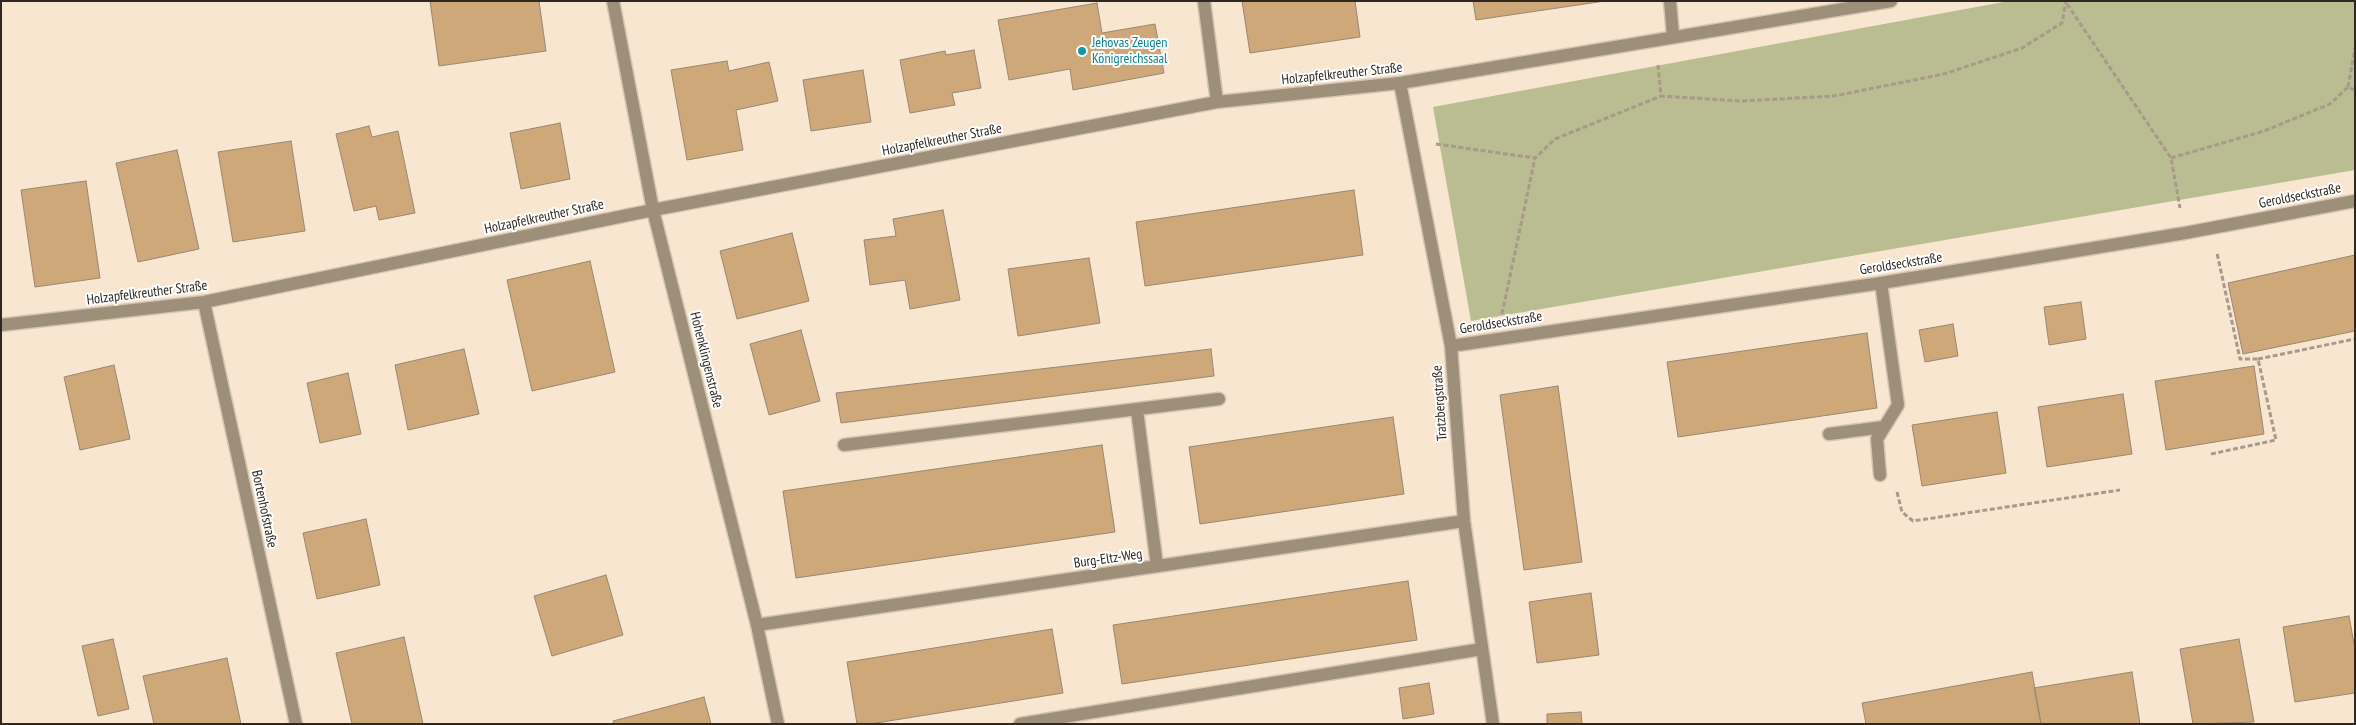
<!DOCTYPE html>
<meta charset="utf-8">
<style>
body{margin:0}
#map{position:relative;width:2356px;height:725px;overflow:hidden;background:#f8e6d1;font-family:"PT Sans Narrow",sans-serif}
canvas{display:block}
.frame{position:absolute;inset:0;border:2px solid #2e2820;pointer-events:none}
</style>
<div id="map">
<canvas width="2356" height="725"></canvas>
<div class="frame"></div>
</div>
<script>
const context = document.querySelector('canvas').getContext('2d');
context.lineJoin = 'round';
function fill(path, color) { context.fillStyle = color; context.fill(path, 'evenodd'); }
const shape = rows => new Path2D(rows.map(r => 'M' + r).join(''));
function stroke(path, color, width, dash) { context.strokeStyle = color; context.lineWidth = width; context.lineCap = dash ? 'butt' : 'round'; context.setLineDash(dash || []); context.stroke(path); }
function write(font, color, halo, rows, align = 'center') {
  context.font = font + ' "PT Sans Narrow",sans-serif'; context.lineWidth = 4; context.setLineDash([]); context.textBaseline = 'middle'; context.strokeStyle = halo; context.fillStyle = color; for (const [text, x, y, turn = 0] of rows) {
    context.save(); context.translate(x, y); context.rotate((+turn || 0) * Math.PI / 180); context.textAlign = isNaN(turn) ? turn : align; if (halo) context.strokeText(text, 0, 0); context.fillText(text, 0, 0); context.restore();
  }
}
fill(shape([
 [2009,1,2355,1,2355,170,1471,321,1433,107]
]), '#babc91');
const building = shape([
 [430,1,539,1,546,51,439,66,430,1],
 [1242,1,1355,1,1360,37,1250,53,1242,1],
 [1473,1,1605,1,1476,20,1473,1],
 [1097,3,1102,33,1155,24,1164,73,1073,90,1070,69,1009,80,998,20,1097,3],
 [974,50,981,88,952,93,955,105,910,113,900,60,945,51,946,55,974,50],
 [727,61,729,71,769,62,778,101,736,110,743,150,687,160,671,70,727,61],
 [863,70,871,122,811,131,803,80,863,70],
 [560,123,570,179,521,189,510,133,560,123],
 [369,126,372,137,398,131,415,213,379,220,376,206,354,211,336,134,369,126],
 [291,141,305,231,233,242,218,152,291,141],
 [177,150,199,249,138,262,116,163,177,150],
 [86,181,100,278,35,287,21,190,86,181],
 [1354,190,1363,255,1145,286,1136,222,1354,190],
 [943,210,960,300,910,309,905,280,870,285,864,240,896,236,893,219,943,210],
 [792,233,809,301,737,319,720,251,792,233],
 [2355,255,2355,331,2243,354,2228,283,2355,255],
 [1089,258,1100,323,1018,336,1008,269,1089,258],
 [590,261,615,372,532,391,507,280,590,261],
 [2081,302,2086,339,2049,345,2044,307,2081,302],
 [1953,324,1958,356,1925,362,1919,330,1953,324],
 [801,330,820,401,769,415,750,344,801,330],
 [1867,333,1877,408,1678,437,1667,362,1867,333],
 [464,349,479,414,408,430,395,365,464,349],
 [1211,349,1214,376,841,423,836,393,1211,349],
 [114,365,130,439,80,450,64,377,114,365],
 [2254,366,2264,434,2166,450,2155,381,2254,366],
 [348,373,361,434,320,443,307,383,348,373],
 [1558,386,1582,562,1524,570,1500,395,1558,386],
 [2123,394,2132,454,2047,467,2038,407,2123,394],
 [1997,412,2006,473,1922,486,1912,425,1997,412],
 [1393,417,1404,494,1200,524,1189,447,1393,417],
 [1102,445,1115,532,796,578,783,491,1102,445],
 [366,519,380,585,317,599,303,533,366,519],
 [606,575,623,635,552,656,534,596,606,575],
 [1408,581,1417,640,1122,684,1113,625,1408,581],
 [1591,593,1599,655,1537,663,1529,602,1591,593],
 [2349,616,2355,649,2355,693,2295,702,2283,627,2349,616],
 [1052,629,1063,693,870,724,857,724,847,662,1052,629],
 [404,637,423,724,352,724,336,653,404,637],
 [113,639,129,709,98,716,82,646,113,639],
 [2239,639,2254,722,2193,724,2180,649,2239,639],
 [227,658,241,724,154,724,143,676,227,658],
 [2032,672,2041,724,1866,724,1862,703,2032,672],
 [2132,672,2140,724,2041,724,2034,688,2132,672],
 [1429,683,1434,714,1403,719,1399,688,1429,683],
 [704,697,711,724,614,724,613,721,704,697],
 [1581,712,1582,724,1547,724,1547,714,1581,712]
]);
fill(building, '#cea878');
stroke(building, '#978774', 1);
const service = shape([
 [1137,410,1157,566],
 [1829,434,1884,427],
 [844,445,1219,399],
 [1880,475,1877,439,1898,405,1881,283],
 [1020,724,1482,649]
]);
const minor = shape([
 [613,1,653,210,757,625,778,724],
 [1204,1,1217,102],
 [1670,1,1673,36],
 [1400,83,1451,346,1464,521,1493,724],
 [204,302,296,724],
 [1,325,204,302,653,210,1217,102,1400,83,1891,1],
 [1451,346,1881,283,2185,233,2355,201],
 [757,625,1464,521]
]);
stroke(service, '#d4c4b1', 15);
stroke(minor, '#d4c4b1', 15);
stroke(shape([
 [2067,4,2171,158,2180,208],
 [1658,65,1661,96,1741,101,1834,96,1944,74,2022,48,2062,23,2066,1],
 [2348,87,2355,48],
 [1436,144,1535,158,1555,139,1661,96],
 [2171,158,2264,131,2330,104,2348,87,2355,90],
 [1502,314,1535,158],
 [2258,359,2355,339],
 [2211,454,2276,440,2258,359,2240,359,2217,253],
 [1897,492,1902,512,1913,521,2120,490]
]), '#a79a8a', 3, [5, 2.5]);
stroke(service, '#9d8f79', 12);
stroke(minor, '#9d8f79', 12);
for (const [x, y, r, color] of [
 [1082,51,5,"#0f9aa8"]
]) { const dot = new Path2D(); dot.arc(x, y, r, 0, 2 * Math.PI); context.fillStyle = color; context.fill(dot); stroke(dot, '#fff', 2); }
write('14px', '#0d838f', '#fff', [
 ["Jehovas Zeugen",1092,43],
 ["Königreichssaal",1092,59]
], 'left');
write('14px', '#2e2820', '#fff', [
 ["Holzapfelkreuther Straße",1342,74,-6],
 ["Holzapfelkreuther Straße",942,140,-11],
 ["Geroldseckstraße",2300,196,-11],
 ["Holzapfelkreuther Straße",544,217,-12],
 ["Geroldseckstraße",1901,264,-9],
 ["Holzapfelkreuther Straße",147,293,-7],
 ["Geroldseckstraße",1501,323,-9],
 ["Hohenklingenstraße",706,360,76],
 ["Tratzbergstraße",1440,403,-94],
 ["Bortenhofstraße",264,509,78],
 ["Burg-Eltz-Weg",1108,559,-8]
]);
</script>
